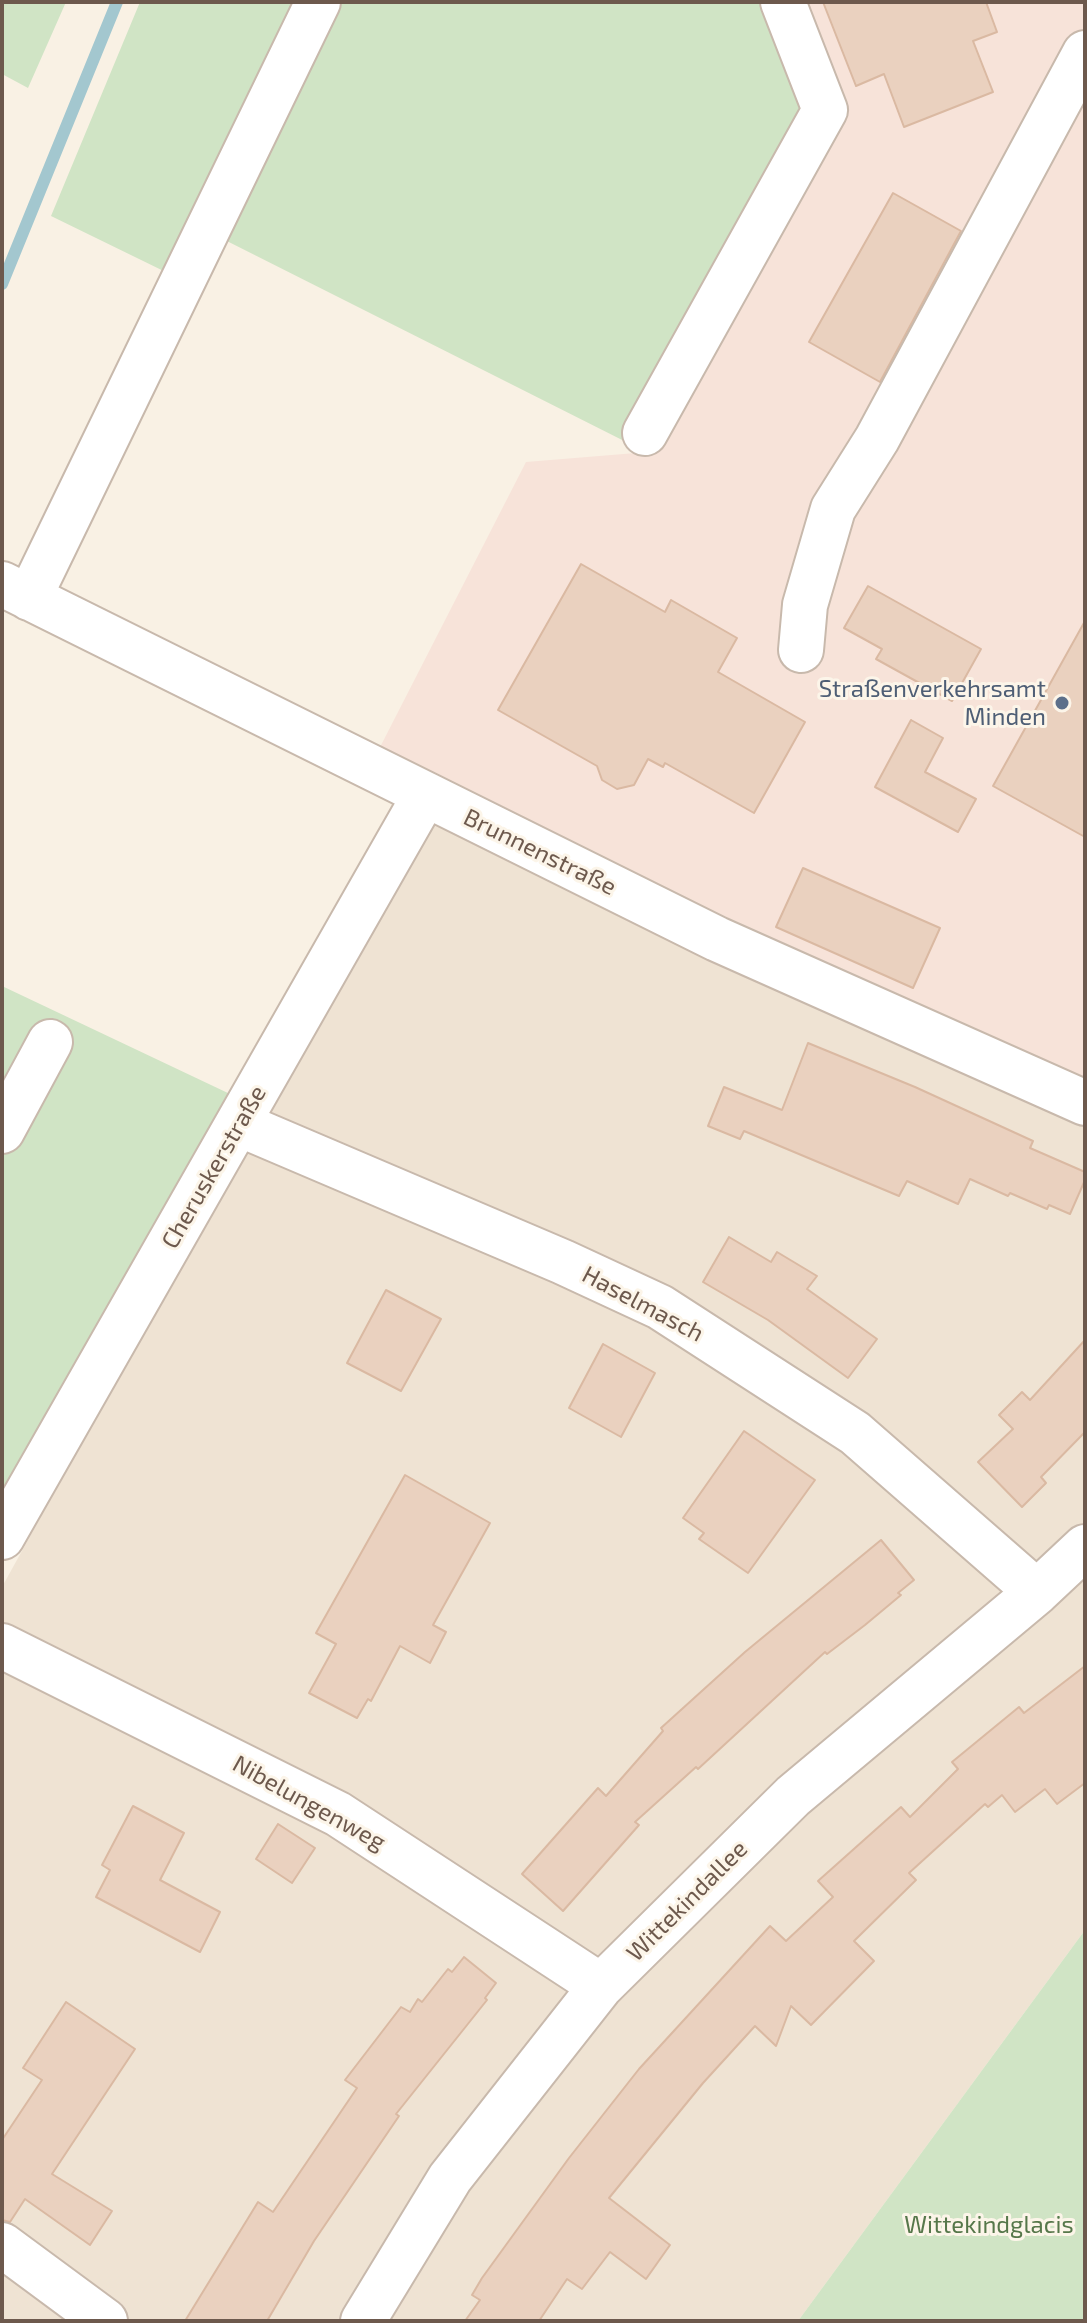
<!DOCTYPE html>
<meta charset="utf-8">
<style>
body{margin:0}
#map{position:relative;width:1087px;height:2323px;overflow:hidden;background:#f9f1e4;font-family:"Exo 2",sans-serif}
canvas{display:block}
.frame{position:absolute;inset:0;border:4px solid #6d594d;pointer-events:none}
</style>
<div id="map">
<canvas width="1087" height="2323"></canvas>
<div class="frame"></div>
</div>
<script>
const context = document.querySelector('canvas').getContext('2d');
context.lineJoin = 'round';
function fill(path, color) { context.fillStyle = color; context.fill(path, 'evenodd'); }
const shape = rows => new Path2D(rows.map(r => 'M' + r).join(''));
function stroke(path, color, width, dash) { context.strokeStyle = color; context.lineWidth = width; context.lineCap = dash ? 'butt' : 'round'; context.setLineDash(dash || []); context.stroke(path); }
function write(font, color, halo, rows, align = 'center') {
  context.font = font + ' "Exo 2",sans-serif'; context.lineWidth = 6; context.setLineDash([]); context.textBaseline = 'middle'; context.strokeStyle = halo; context.fillStyle = color; for (const [text, x, y, turn = 0] of rows) {
    context.save(); context.translate(x, y); context.rotate((+turn || 0) * Math.PI / 180); context.textAlign = isNaN(turn) ? turn : align; if (halo) context.strokeText(text, 0, 0); context.fillText(text, 0, 0); context.restore();
  }
}
fill(shape([
 [444,787,1085,1083,1085,1930,798,2321,2,2321,2,1587]
]), '#efe3d3');
fill(shape([
 [793,2,1083,2,1085,4,1085,1083,376,755,526,462,648,452]
]), '#f7e3d9');
fill(shape([
 [2,2,66,2,28,88,2,74],
 [140,2,793,2,836,114,648,453,203,229,180,279,51,216],
 [2,986,230,1094,2,1508],
 [1085,1930,1085,2321,798,2321]
]), '#d0e4c5');
stroke(shape([
 [2,284,117,2]
]), '#a3c7cf', 12);
const building = shape([
 [823,2,986,2,997,32,973,41,993,92,904,127,884,74,856,86,823,2],
 [893,193,961,231,880,382,809,342,893,193],
 [581,564,665,612,671,600,737,638,718,672,805,722,754,813,665,763,663,767,648,759,634,785,617,789,602,780,597,766,498,710,581,564],
 [868,586,981,649,952,701,876,659,882,649,844,628,868,586],
 [1085,621,1085,837,993,786,1085,621],
 [911,720,943,738,925,772,976,799,958,832,875,787,911,720],
 [803,868,940,928,913,988,776,927,803,868],
 [808,1043,915,1087,1033,1141,1030,1148,1085,1172,1085,1180,1070,1214,1049,1205,1047,1209,1010,1193,1008,1196,970,1179,958,1204,907,1181,899,1196,744,1131,740,1139,708,1126,724,1087,782,1110,808,1043],
 [729,1237,771,1262,777,1252,817,1276,807,1289,877,1339,848,1378,768,1320,703,1282,729,1237],
 [386,1290,441,1319,401,1391,347,1363,386,1290],
 [1085,1340,1085,1432,1041,1477,1046,1483,1022,1507,978,1462,1013,1429,999,1415,1022,1392,1030,1400,1085,1340],
 [603,1344,655,1373,621,1437,569,1408,603,1344],
 [744,1431,815,1480,748,1573,699,1539,704,1533,683,1518,744,1431],
 [405,1475,490,1523,433,1625,446,1632,430,1663,400,1646,371,1701,368,1699,357,1718,309,1693,336,1644,316,1633,405,1475],
 [881,1540,914,1580,898,1593,901,1595,865,1625,827,1654,825,1652,698,1769,696,1767,635,1822,639,1825,563,1911,522,1874,598,1788,606,1796,663,1731,661,1728,745,1652,881,1540],
 [1085,1666,1085,1783,1057,1804,1045,1789,1015,1812,1002,1795,988,1807,985,1804,909,1873,916,1880,854,1941,874,1961,811,2025,791,2006,776,2046,755,2026,703,2083,609,2198,670,2245,646,2279,610,2252,582,2289,567,2279,539,2321,465,2321,480,2300,472,2295,482,2278,569,2158,639,2069,770,1926,786,1941,833,1897,818,1881,901,1807,910,1817,958,1769,952,1762,1019,1707,1024,1713,1085,1666],
 [133,1806,184,1833,160,1880,220,1912,200,1952,96,1897,110,1870,102,1865,133,1806],
 [278,1824,315,1848,292,1883,256,1859,278,1824],
 [464,1957,496,1983,485,1998,487,2000,396,2114,399,2116,314,2241,267,2321,185,2321,258,2202,273,2212,357,2088,345,2080,401,2007,410,2012,418,1999,422,2002,448,1969,452,1972,464,1957],
 [66,2002,135,2049,52,2174,112,2211,90,2245,25,2199,10,2222,2,2220,2,2140,42,2080,23,2068,66,2002]
]);
fill(building, '#ead1bf');
stroke(building, '#dab9a2', 2);
const minor = shape([
 [645,433,825,110,783,2],
 [2,584,717,939,1085,1103],
 [29,598,318,2],
 [801,650,805,605,833,509,877,439,1085,53],
 [239,1124,563,1262,660,1307,855,1433,1037,1592],
 [2,1131,50,1042],
 [2,1537,425,795],
 [2,1646,338,1814,601,1986],
 [2,2245,105,2321],
 [363,2321,450,2178,601,1986,793,1796,1037,1592,1085,1547]
]);
stroke(minor, '#c8b9ac', 48);
stroke(minor, '#fff', 44);
for (const [x, y, r, color] of [
 [1062,703,8,"#5c6f8a"]
]) { const dot = new Path2D(); dot.arc(x, y, r, 0, 2 * Math.PI); context.fillStyle = color; context.fill(dot); stroke(dot, '#fcf5e9', 3); }
write('24px', '#4e5e75', '#fcf5e9', [
 ["Straßenverkehrsamt",1046,689],
 ["Minden",1046,717]
], 'right');
write('24px', '#6d594d', '#fcf5e9', [
 ["Brunnenstraße",540,852,26],
 ["Cheruskerstraße",214,1167,-60],
 ["Haselmasch",643,1304,28],
 ["Nibelungenweg",309,1803,29],
 ["Wittekindallee",687,1901,-45]
]);
write('24px', '#56774a', '#fcf5e9', [
 ["Wittekindglacis",989,2225]
]);
</script>
